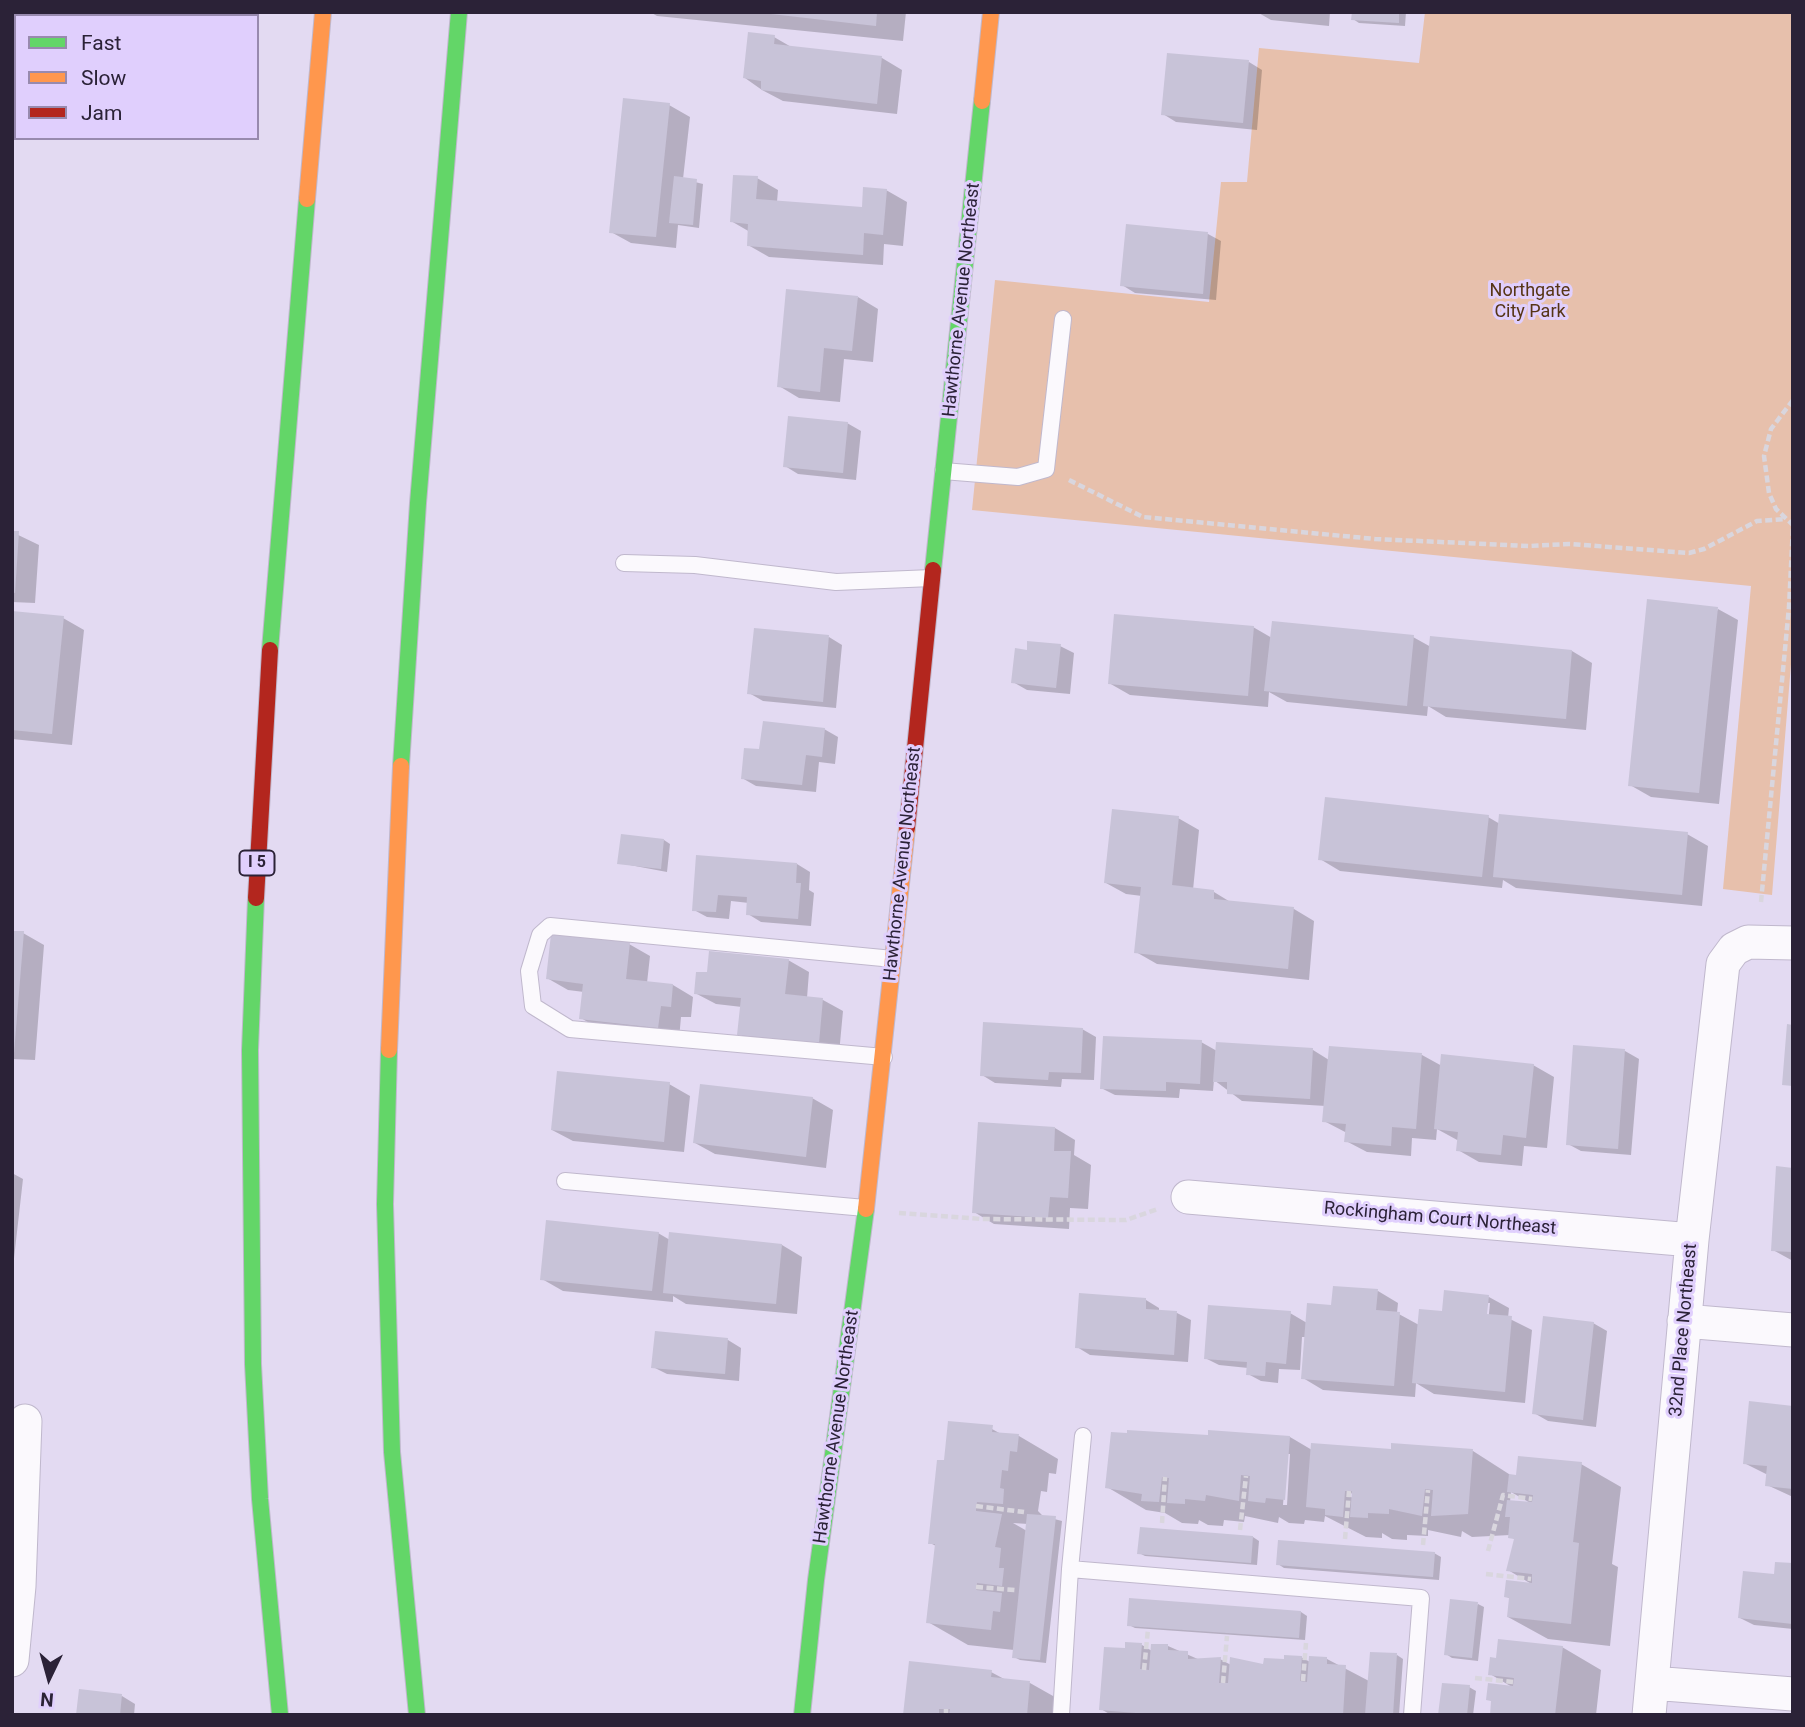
<!DOCTYPE html>
<style>
body{margin:0}
#map{position:relative;width:1805px;height:1727px;overflow:hidden;background:#e3daf2;font-family:Roboto,sans-serif}
canvas{display:block}
.frame{position:absolute;inset:0;border:14px solid #2b2237;pointer-events:none}
.legend{position:absolute;left:14px;top:14px;width:245px;height:126px;box-sizing:border-box;background:#e0cffd;border:2px solid #988aae;margin:0;padding:9px 12px;list-style:none;font-size:21px;color:#2b2237}
.legend li{display:flex;align-items:center;gap:14px;height:35px}
.legend b{width:35px;border:2px solid #988aae}
.north{position:absolute;left:14px;top:1643px;width:70px;height:70px;-webkit-text-stroke:5px #e0cffd;paint-order:stroke;rotate:185deg;font-size:19px;font-weight:700;line-height:28px;text-align:center;color:#2b2237}
.north::after{content:'';display:block;margin:auto;width:24px;height:32px;background:#2b2237;clip-path:polygon(50% 0,100% 100%,50% 72%,0 100%)}
</style>
<div id="map">
<canvas width="1805" height="1727"></canvas>
<div class="frame"></div>
<ul class="legend">
<li><b style="height:9px;background:#63d668"></b>Fast</li>
<li><b style="height:9px;background:#ff974d"></b>Slow</li>
<li><b style="height:9px;background:#b3261e"></b>Jam</li>
</ul>
<div class="north">N</div>
</div>
<script>
const context = document.querySelector('canvas').getContext('2d');
context.lineJoin = 'round';
function fill(path, color) { context.fillStyle = color; context.fill(path, 'evenodd'); }
const shape = rows => new Path2D(rows.map(r => 'M' + r).join(''));
function stroke(path, color, width, dash) { context.strokeStyle = color; context.lineWidth = width; context.lineCap = dash ? 'butt' : 'round'; context.setLineDash(dash || []); context.stroke(path); }
function write(font, color, halo, rows, align = 'center') {
  context.font = font + ' Roboto,sans-serif'; context.lineWidth = 6; context.setLineDash([]); context.textBaseline = 'middle'; context.strokeStyle = halo; context.fillStyle = color; for (const [text, x, y, turn = 0] of rows) {
    context.save(); context.translate(x, y); context.rotate((+turn || 0) * Math.PI / 180); context.textAlign = isNaN(turn) ? turn : align; if (halo) context.strokeText(text, 0, 0); context.fillText(text, 0, 0); context.restore();
  }
}
fill(shape([
 [1425,12,1793,12,1793,640,1772,895,1723,889,1751,586,972,510,995,280,1209,302,1221,182,1247,182,1259,48,1419,63]
]), '#e7c0ac');
fill(shape([
 [650,12,906,12,903,41,657,16],
 [1257,12,1330,12,1329,26,1271,20],
 [1353,12,1406,12,1405,26,1359,23,1353,19],
 [774,37,793,48,882,58,902,70,897,114,783,101,762,90,745,78],
 [1249,62,1262,70,1257,130,1176,122,1163,114],
 [669,105,690,117,683,179,703,184,699,228,678,225,676,248,631,243,611,232],
 [757,178,778,190,777,202,863,209,886,190,907,202,903,246,884,244,883,265,769,257,748,245,750,232,731,221],
 [1127,226,1208,234,1221,241,1216,300,1135,293,1122,285],
 [858,297,878,309,873,362,844,359,840,402,799,398,779,386],
 [847,423,861,431,856,480,798,474,785,466],
 [12,532,39,545,35,603,12,602],
 [1718,609,1738,620,1719,804,1651,797,1630,785],
 [12,612,63,618,84,630,72,745,12,739],
 [1253,627,1272,638,1413,637,1431,647,1572,651,1592,663,1586,730,1446,717,1428,706,1427,716,1287,702,1269,692,1268,707,1130,695,1109,683],
 [829,637,842,645,836,708,763,701,749,693],
 [1060,646,1074,653,1070,694,1027,690,1013,682,1028,652],
 [824,729,838,737,835,764,819,762,816,792,756,786,742,778],
 [1488,817,1500,824,1687,834,1708,846,1702,906,1516,888,1503,880,1502,888,1340,871,1320,859],
 [1178,818,1199,830,1193,890,1214,892,1232,903,1294,909,1314,921,1309,980,1157,964,1136,952,1142,896,1126,894,1106,883],
 [664,840,670,844,667,872,619,863],
 [697,857,797,864,810,872,809,890,814,893,811,926,761,922,748,914,749,903,731,901,729,919,707,917,694,910],
 [12,932,23,933,44,945,35,1060,12,1059],
 [629,944,650,956,647,983,673,985,693,997,691,1017,681,1017,679,1039,601,1030,581,1018,584,992,568,990,547,978],
 [788,960,809,972,807,998,823,1000,843,1011,839,1054,760,1046,739,1034,742,1007,716,1004,695,993],
 [1082,1029,1096,1037,1094,1080,1062,1079,1061,1087,995,1083,982,1075],
 [1201,1042,1217,1051,1313,1050,1329,1060,1422,1055,1442,1066,1533,1065,1554,1077,1547,1148,1524,1146,1522,1166,1479,1162,1458,1150,1459,1141,1437,1129,1436,1140,1412,1138,1411,1156,1367,1152,1346,1141,1347,1133,1324,1121,1326,1106,1242,1101,1214,1080,1213,1091,1180,1089,1179,1098,1115,1095,1101,1088],
 [1575,1047,1625,1051,1639,1059,1631,1155,1581,1151,1568,1144],
 [669,1084,690,1096,684,1152,573,1141,552,1130],
 [812,1098,833,1110,826,1168,715,1154,695,1143],
 [1055,1128,1075,1140,1074,1155,1091,1165,1088,1209,1070,1208,1069,1229,994,1224,974,1212],
 [1793,1169,1793,1261,1773,1250],
 [12,1173,23,1179,12,1276],
 [658,1233,670,1240,782,1245,802,1257,797,1314,686,1304,673,1296,673,1302,563,1291,542,1279],
 [1378,1291,1398,1303,1397,1313,1419,1325,1489,1297,1509,1308,1508,1318,1532,1330,1525,1403,1434,1394,1416,1383,1415,1397,1323,1390,1303,1378,1306,1337,1302,1337,1300,1370,1279,1369,1278,1383,1261,1381,1248,1374,1248,1368,1219,1365,1205,1358,1290,1313,1307,1323,1333,1307],
 [1487,1303,1490,1303,1488,1323,1484,1322],
 [1146,1300,1159,1308,1159,1311,1177,1313,1191,1320,1188,1362,1090,1355,1077,1347],
 [1593,1323,1607,1331,1596,1427,1548,1421,1534,1413],
 [656,1333,728,1340,741,1348,739,1381,667,1374,653,1367],
 [1793,1407,1793,1497,1767,1485,1768,1475,1744,1463],
 [992,1429,1001,1434,1019,1436,1058,1459,1056,1474,1049,1473,1047,1492,1041,1491,1038,1511,1043,1516,1062,1521,1046,1663,1020,1660,1014,1657,1014,1650,968,1645,928,1622,936,1546,930,1543,946,1462],
 [1013,1523,1028,1524,1027,1531],
 [1209,1437,1290,1437,1312,1450,1473,1451,1512,1476,1581,1464,1621,1487,1612,1564,1618,1567,1610,1646,1548,1639,1508,1617,1510,1599,1506,1596,1533,1585,1508,1570,1515,1540,1510,1535,1472,1537,1462,1531,1461,1537,1428,1530,1428,1536,1407,1535,1407,1540,1392,1539,1382,1533,1382,1538,1366,1537,1325,1516,1324,1522,1305,1520,1304,1524,1289,1523,1279,1517,1278,1523,1245,1516,1244,1522,1224,1520,1223,1526,1208,1525,1199,1520,1198,1524,1182,1523,1165,1513,1146,1510,1107,1487],
 [1287,1454,1290,1454,1287,1505,1283,1505],
 [1347,1491,1360,1498,1359,1501,1347,1495],
 [1511,1492,1532,1504,1510,1502],
 [1253,1537,1259,1541,1257,1565,1145,1556,1139,1553],
 [1434,1553,1441,1557,1439,1580,1284,1568,1278,1564],
 [1793,1565,1793,1629,1754,1625,1740,1618,1776,1576],
 [1478,1604,1484,1607,1478,1661,1452,1658,1446,1654],
 [1301,1612,1307,1616,1305,1640,1135,1628,1129,1625],
 [1142,1645,1152,1651,1168,1646,1200,1660,1220,1659,1231,1665,1265,1666,1301,1657,1310,1662,1327,1659,1369,1681,1397,1655,1403,1659,1399,1715,1111,1715,1101,1709,1126,1650],
 [1562,1647,1601,1670,1596,1715,1491,1715,1493,1702,1488,1699,1512,1687,1490,1674],
 [991,1672,1006,1680,1030,1683,1069,1705,1068,1715,905,1715],
 [1469,1687,1476,1691,1473,1715,1440,1715],
 [122,1696,135,1704,134,1715,78,1715]
]), '#0003');
fill(shape([
 [754,12,877,12,876,26],
 [1352,12,1399,12,1399,23,1351,20],
 [748,32,775,35,774,44,882,56,877,104,761,90,761,81,743,78],
 [1167,53,1249,60,1243,123,1161,115],
 [623,98,670,103,656,237,609,233],
 [733,175,758,176,756,199,862,207,863,187,887,189,883,235,864,233,863,255,747,246,748,224,730,222],
 [674,176,697,179,693,225,669,223],
 [1126,224,1208,232,1203,294,1120,286],
 [786,289,858,296,852,351,824,348,820,392,777,387],
 [788,416,848,422,843,473,783,467],
 [12,531,19,531,15,593,12,592],
 [1647,599,1718,607,1699,793,1628,786],
 [12,611,64,616,52,734,12,730],
 [1114,614,1254,626,1248,696,1108,684],
 [1272,621,1414,635,1407,706,1264,691],
 [754,628,829,635,823,702,747,694],
 [1430,636,1572,650,1566,719,1423,706],
 [1027,641,1061,644,1056,688,1011,683,1015,648,1027,650],
 [763,721,825,728,822,757,806,755,802,785,741,779,744,748,759,749],
 [1325,797,1489,815,1482,877,1318,860],
 [1112,809,1179,816,1172,885,1214,890,1214,899,1294,907,1288,969,1134,953,1141,887,1104,883],
 [1499,814,1688,832,1682,895,1493,877],
 [621,834,664,839,661,869,617,864],
 [696,855,797,863,796,883,801,883,798,919,746,915,747,897,718,895,716,912,692,911],
 [12,931,24,931,14,1053,12,1053],
 [551,934,630,942,626,979,673,984,671,1007,661,1006,658,1028,579,1019,583,984,546,979],
 [709,951,789,959,785,994,823,998,819,1043,737,1035,741,998,694,994,696,972,707,972],
 [983,1022,1083,1028,1081,1073,1049,1072,1048,1080,980,1076],
 [1787,1024,1793,1025,1793,1086,1782,1085],
 [1103,1036,1202,1040,1200,1084,1166,1082,1166,1091,1100,1089],
 [1216,1042,1313,1048,1310,1099,1227,1094,1227,1082,1213,1082],
 [1573,1045,1625,1049,1618,1149,1566,1145],
 [1329,1046,1422,1053,1416,1129,1392,1127,1391,1146,1344,1142,1346,1124,1322,1122],
 [1441,1054,1534,1064,1526,1138,1503,1135,1501,1155,1456,1151,1458,1132,1434,1129],
 [557,1071,670,1082,664,1142,551,1130],
 [700,1084,813,1097,806,1157,693,1143],
 [978,1122,1055,1127,1054,1151,1071,1151,1068,1198,1050,1197,1048,1218,972,1213],
 [1776,1166,1793,1168,1793,1252,1771,1251],
 [546,1220,659,1232,652,1291,540,1280],
 [669,1232,782,1244,776,1304,663,1293],
 [1333,1286,1378,1289,1376,1310,1400,1312,1394,1386,1301,1379,1307,1303,1331,1305],
 [1444,1290,1489,1295,1487,1314,1512,1316,1505,1392,1412,1383,1419,1309,1442,1311],
 [1079,1293,1146,1298,1146,1309,1177,1311,1174,1355,1075,1348],
 [1208,1305,1291,1311,1286,1364,1266,1362,1265,1376,1246,1375,1247,1362,1204,1359],
 [1543,1316,1594,1322,1583,1420,1532,1414],
 [655,1331,728,1338,725,1374,651,1368],
 [1749,1401,1793,1406,1793,1489,1765,1486,1767,1466,1743,1464],
 [948,1421,993,1425,992,1432,1019,1434,1017,1452,1010,1451,1008,1471,1002,1470,1000,1488,1004,1489,1003,1504,977,1502,976,1506,976,1511,1002,1514,995,1547,1001,1548,999,1568,1004,1568,1002,1586,977,1583,976,1590,1002,1593,1000,1612,993,1611,991,1630,926,1623,935,1544,928,1544,937,1460,944,1460],
 [1127,1430,1208,1435,1208,1430,1290,1436,1285,1500,1266,1498,1265,1503,1248,1501,1250,1476,1241,1475,1239,1501,1206,1495,1205,1501,1185,1499,1185,1504,1167,1503,1169,1478,1162,1477,1159,1502,1141,1501,1142,1494,1105,1488,1111,1432,1127,1433],
 [1311,1443,1391,1449,1391,1443,1473,1449,1468,1514,1431,1516,1433,1490,1425,1489,1422,1516,1389,1509,1389,1514,1368,1513,1368,1518,1350,1517,1352,1491,1345,1491,1343,1517,1325,1515,1325,1509,1306,1507],
 [1518,1456,1582,1462,1573,1542,1579,1543,1571,1624,1507,1617,1509,1598,1504,1597,1506,1580,1532,1583,1532,1574,1506,1571,1514,1539,1508,1538,1510,1517,1505,1517,1507,1500,1532,1502,1533,1495,1507,1492,1509,1474,1516,1475],
 [1027,1514,1056,1516,1040,1660,1012,1658],
 [1140,1527,1253,1536,1251,1563,1137,1554],
 [1278,1540,1435,1552,1433,1577,1276,1565],
 [1775,1562,1793,1563,1793,1624,1738,1618,1743,1571,1774,1574],
 [1129,1598,1301,1611,1299,1638,1127,1626],
 [1450,1599,1478,1602,1472,1658,1444,1655],
 [1498,1639,1563,1646,1555,1715,1490,1715,1491,1701,1486,1700,1488,1683,1513,1686,1514,1678,1488,1675,1490,1657,1496,1658],
 [1125,1642,1142,1643,1140,1669,1149,1670,1151,1644,1168,1644,1168,1650,1188,1651,1188,1659,1221,1657,1219,1683,1228,1683,1230,1657,1263,1664,1264,1658,1284,1659,1284,1655,1302,1656,1300,1681,1307,1682,1309,1656,1327,1657,1327,1664,1346,1665,1343,1715,1161,1715,1099,1710,1104,1647,1125,1648],
 [1370,1652,1397,1653,1393,1715,1365,1715],
 [909,1661,992,1670,991,1677,1030,1681,1027,1715,949,1715,950,1709,939,1709,939,1715,903,1715],
 [1442,1683,1470,1685,1467,1715,1438,1715],
 [79,1689,122,1694,120,1715,76,1715]
]), '#c8c3d8');
const lane = shape([
 [943,471,1018,477,1046,469,1063,319],
 [624,563,695,565,836,582,932,578],
 [884,1057,570,1029,533,1006,529,971,540,935,550,926,893,959],
 [565,1181,865,1208],
 [1070,1569,1083,1436],
 [1061,1715,1070,1569,1421,1598,1412,1715]
]);
const street = shape([
 [1188,1197,1692,1240],
 [1684,1321,1793,1330],
 [12,1660,19,1586,25,1421],
 [1652,1683,1793,1694],
 [1649,1715,1692,1240,1723,964,1734,949,1748,942,1793,943]
]);
const fast = shape([
 [933,570,982,101],
 [270,650,307,199],
 [401,766,418,503,459,12],
 [256,898,250,1050,253,1364,260,1499,280,1715],
 [389,1050,385,1204,392,1452,417,1715],
 [802,1715,816,1580,866,1209]
]);
const slow = shape([
 [982,101,991,12],
 [307,199,323,12],
 [389,1050,401,766],
 [866,1209,907,828]
]);
const jam = shape([
 [907,828,933,570],
 [256,898,270,650]
]);
stroke(lane, '#c0b8cd', 18);
stroke(street, '#c0b8cd', 35);
stroke(fast, '#c0b8cd', 18);
stroke(slow, '#c0b8cd', 18);
stroke(jam, '#c0b8cd', 18);
stroke(shape([
 [1793,400,1771,429,1764,456,1769,493,1776,509,1793,525],
 [1069,480,1143,517,1375,539,1529,546,1570,544,1689,553,1704,549,1757,521,1785,519],
 [1761,902,1789,607,1793,526],
 [899,1213,981,1219,1126,1220,1158,1209],
 [976,1506,1024,1512],
 [1162,1523,1165,1477],
 [1240,1530,1246,1476],
 [1345,1539,1349,1491],
 [1423,1545,1428,1490],
 [1488,1551,1503,1495,1532,1499],
 [1486,1574,1531,1579],
 [976,1587,1015,1590],
 [1144,1670,1148,1629],
 [1475,1678,1513,1682],
 [1303,1681,1306,1643],
 [1223,1683,1227,1636],
 [946,1715,946,1709]
]), '#d9d6de', 4.5, [7, 3.5]);
stroke(lane, '#fbf9fd', 16);
stroke(street, '#fbf9fd', 33);
stroke(fast, '#63d668', 16);
stroke(slow, '#ff974d', 16);
stroke(jam, '#b3261e', 16);
for (const [x, y, w] of [
 [257,863,35]
]) { const box = new Path2D(); box.roundRect(x - w / 2, y - 12.5, w, 25, 5); context.fillStyle = '#e0cffd'; context.fill(box); stroke(box, '#2b2237', 2); }
write('bold 16px', '#2b2237', null, [
 ["I 5",257,863]
]);
write('18px', '#563515', '#e0cffd', [
 ["Northgate",1530,291],
 ["City Park",1530,312]
]);
write('18px', '#2b2237', '#e0cffd', [
 ["Hawthorne Avenue Northeast",962,300,-84],
 ["Hawthorne Avenue Northeast",903,864,-84],
 ["Rockingham Court Northeast",1440,1219,5],
 ["32nd Place Northeast",1684,1330,-85],
 ["Hawthorne Avenue Northeast",837,1427,-82]
]);
</script>
